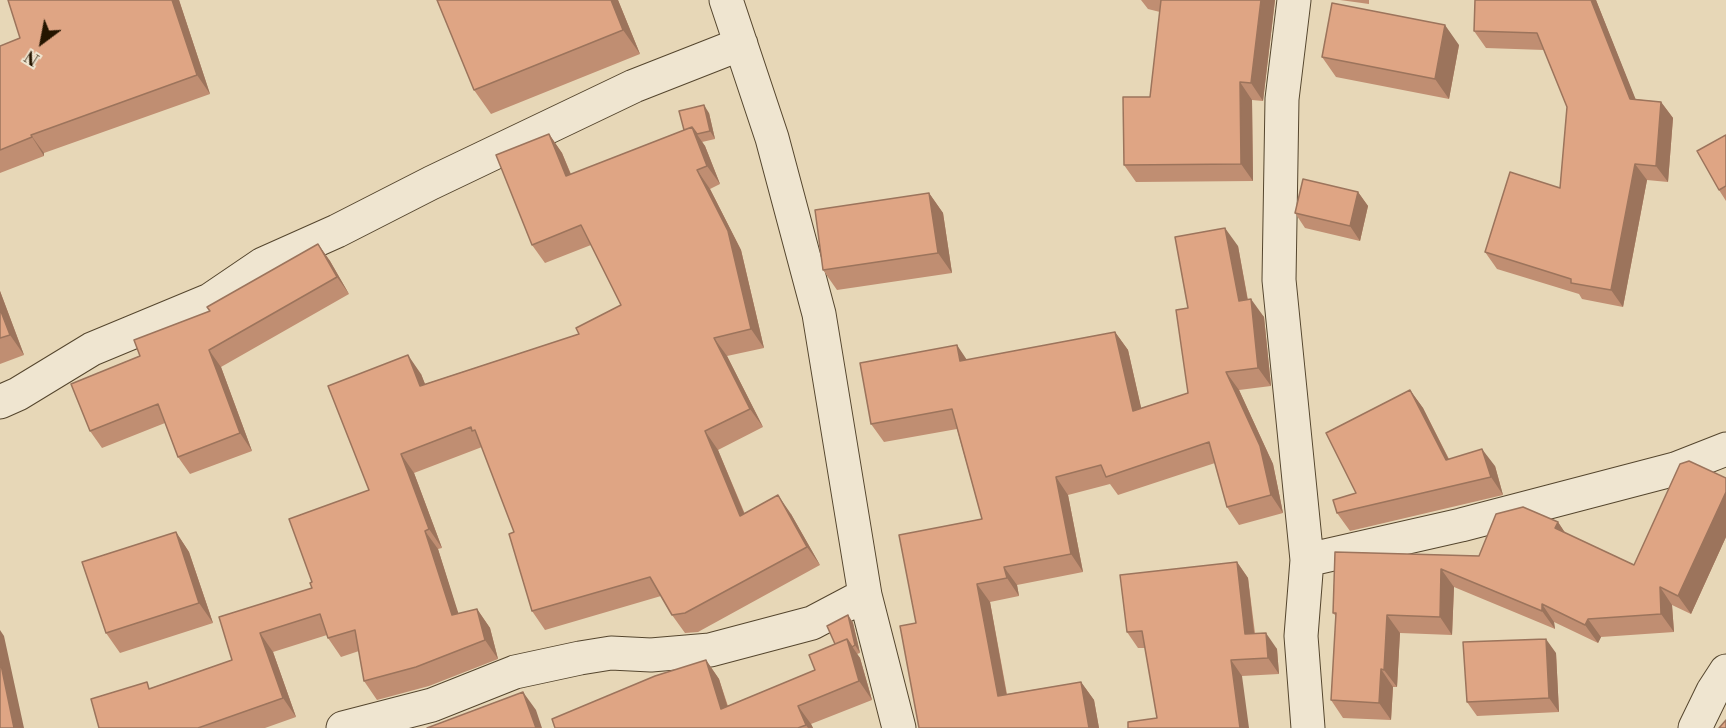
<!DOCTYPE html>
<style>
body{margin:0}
#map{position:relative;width:1726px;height:728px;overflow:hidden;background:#e7d7b7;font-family:"Libre Bodoni",serif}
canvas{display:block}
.north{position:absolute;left:12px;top:12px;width:60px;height:60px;-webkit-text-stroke:4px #efe5d0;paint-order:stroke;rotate:212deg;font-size:16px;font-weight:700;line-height:24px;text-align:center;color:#241500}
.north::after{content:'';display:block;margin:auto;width:21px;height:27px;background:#241500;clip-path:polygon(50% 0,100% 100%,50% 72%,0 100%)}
</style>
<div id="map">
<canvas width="1726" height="728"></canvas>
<div class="north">N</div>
</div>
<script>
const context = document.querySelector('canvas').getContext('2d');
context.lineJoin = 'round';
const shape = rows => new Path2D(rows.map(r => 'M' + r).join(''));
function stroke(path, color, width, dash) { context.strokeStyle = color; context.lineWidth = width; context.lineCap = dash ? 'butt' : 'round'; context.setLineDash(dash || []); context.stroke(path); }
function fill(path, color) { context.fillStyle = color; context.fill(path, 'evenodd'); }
const street = shape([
 [726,0,772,138,819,314,865,595,899,728],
 [1294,0,1282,99,1279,280,1307,560,1301,636,1308,728],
 [0,402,18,394,92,349,210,300,263,264,337,231,431,183,634,86,741,44],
 [1307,560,1461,525,1675,469,1726,449],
 [343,728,432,705,515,672,580,658,611,653,651,655,710,650,812,623,865,595],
 [1695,728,1713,691,1726,671]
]);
stroke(street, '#55462e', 35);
stroke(street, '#efe5d0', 33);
fill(shape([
 [179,0,210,94,44,153,44,156,0,173,0,46,20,38],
 [618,0,640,54,491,114,474,90],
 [1141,0,1275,0,1263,101,1252,100,1253,181,1136,182,1124,165,1150,97,1160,12,1148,9],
 [1340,0,1369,0,1369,4],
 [1475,0,1596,0,1635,99,1661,102,1673,118,1668,182,1647,180,1623,307,1582,299,1579,294,1497,269,1485,252,1560,188,1567,107,1544,50,1486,48,1474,31],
 [1459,45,1449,99,1336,77,1322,57],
 [709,113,715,139,702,142,705,146,720,184,710,189,741,250,764,348,727,356,763,427,718,450,745,514,791,514,820,565,698,632,685,633,672,615,661,596,545,630,532,611,514,532,482,447,414,473,442,548,438,549,458,614,477,609,490,628,498,659,429,686,377,700,364,681,359,651,341,657,328,638,327,635,273,652,296,717,265,728,99,728,151,688,232,660,219,617,312,588,312,582,369,490,421,374,425,384,579,334,621,305,591,245,545,263,532,245,549,134,562,153,571,174,684,130],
 [1726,135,1726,201,1719,190],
 [1358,192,1368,206,1360,241,1305,228,1295,213],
 [929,193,943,213,952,273,837,290,823,270],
 [318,244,330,261,349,294,221,367,252,451,190,474,178,457,165,423,102,448,90,431,210,311],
 [1238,246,1248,300,1264,317,1271,386,1239,390,1273,464,1283,513,1239,525,1227,507,1215,463,1118,495,1110,484,1068,495,1083,572,1017,585,1019,596,990,602,1007,694,1081,682,1094,700,1099,728,919,728,916,623,982,519,957,429,884,442,871,424,967,360,1115,332,1128,350,1141,408,1188,393,1188,308],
 [0,291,24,355,0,364],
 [1410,390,1423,408,1449,459,1495,466,1503,495,1350,531,1337,513,1356,493],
 [1726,478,1726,537,1691,614,1672,605,1674,632,1601,637,1598,643,1554,622,1555,629,1454,587,1452,635,1400,633,1397,687,1393,687,1391,720,1343,718,1331,700,1336,616,1333,613,1335,552,1479,556,1558,522,1565,533,1634,565],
 [176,532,189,552,213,623,120,653,106,633],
 [1237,562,1248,578,1255,633,1277,649,1279,674,1242,676,1157,718,1145,648,1138,648,1127,632],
 [848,615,853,623,860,653,857,654,860,658,872,700,811,724,813,728,555,728,706,660,719,679,728,706,815,670,835,644],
 [1556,653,1559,712,1477,716,1467,702]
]), '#c08e72');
fill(shape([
 [172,0,179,0,210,94,197,75],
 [611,0,618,0,640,54,623,30],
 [1261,0,1275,0,1263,101,1251,83],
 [1591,0,1596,0,1642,115,1630,99],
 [1445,25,1459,45,1449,99,1435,79],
 [1240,82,1252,100,1253,181,1241,164],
 [1661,102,1673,118,1668,182,1656,166],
 [704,105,709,113,715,139,710,131],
 [692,127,705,146,720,184,707,166],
 [549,134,562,153,579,195,566,176],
 [31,135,44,153,44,156,32,137],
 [1635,164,1647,180,1623,307,1611,290],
 [697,170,710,189,741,250,764,348,751,329],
 [1358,192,1368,206,1360,241,1350,226],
 [929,193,943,213,952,273,938,253],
 [1225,228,1238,246,1251,319,1239,301],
 [318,244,330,261,349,294,337,277],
 [0,291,24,355,10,335,0,309],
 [1251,299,1264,317,1271,386,1258,368],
 [1115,332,1128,350,1146,429,1133,411],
 [714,338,727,356,763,427,750,409],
 [957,345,969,363,960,361],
 [209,350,221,367,252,451,240,433],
 [408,355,421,374,433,404,420,386],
 [1226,372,1239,390,1273,464,1283,513,1271,495],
 [1410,390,1423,408,1458,478,1446,460],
 [705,431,718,450,753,535,740,516],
 [1482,449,1495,466,1503,495,1491,477],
 [401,454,414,473,442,548,429,529],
 [1056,477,1068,495,1083,572,1071,554],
 [1726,492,1726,537,1691,614,1678,596],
 [778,495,791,514,820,565,807,547],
 [1558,522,1570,540,1555,528],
 [425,531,438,549,465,634,452,615],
 [176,532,189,552,213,623,199,603],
 [1237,562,1248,578,1256,650,1245,634],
 [1004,567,1017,585,1019,596,1007,578],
 [1441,569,1454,587,1452,635,1440,617],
 [977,584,990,602,1010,714,998,696],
 [1660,587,1672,605,1674,632,1661,614],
 [1542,604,1554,622,1555,629,1542,611],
 [477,609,490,628,498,659,485,640],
 [848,615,853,623,860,653,855,645],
 [1387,615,1400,633,1397,687,1384,670],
 [1588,619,1601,637,1598,643,1585,625],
 [0,630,4,636,24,728,14,728,0,660],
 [260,633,273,652,296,717,283,698],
 [1266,633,1277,649,1279,674,1268,658],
 [847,639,860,658,872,700,859,681],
 [1546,639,1556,653,1559,712,1549,698],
 [706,660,719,679,734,728,721,709],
 [1231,660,1242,676,1249,728,1240,728],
 [1381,669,1393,687,1391,720,1379,703],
 [1081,682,1094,700,1099,728,1089,728],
 [523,692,536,710,542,728,536,728],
 [798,706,811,724,813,728,808,728,806,725]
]), '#9c745c');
const building = shape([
 [8,0,172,0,197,75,31,135,32,137,0,150,0,46,20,38,8,0],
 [437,0,611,0,623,30,474,90,437,0],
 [1161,0,1261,0,1251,83,1240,82,1241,164,1124,165,1123,97,1150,97,1161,0],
 [1475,0,1591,0,1630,99,1661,102,1656,166,1635,164,1611,290,1571,283,1571,279,1485,252,1510,172,1560,188,1567,107,1537,33,1474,31,1475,0],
 [1332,3,1445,25,1435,79,1322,57,1332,3],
 [704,105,710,131,697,134,692,127,684,130,679,111,704,105],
 [692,127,707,166,697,170,728,231,751,329,714,338,750,409,705,431,740,516,778,495,807,547,685,613,672,615,650,577,532,611,509,534,514,532,475,430,472,431,471,427,401,454,429,529,425,531,452,615,477,609,485,640,416,667,364,681,355,630,328,638,320,614,260,633,283,698,198,728,99,728,91,699,147,682,149,689,232,660,219,617,312,588,310,583,312,582,289,519,369,490,328,386,408,355,420,386,579,334,576,328,621,305,581,225,532,245,496,155,549,134,566,176,692,127],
 [1726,135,1726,186,1719,190,1697,151,1726,135],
 [1303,179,1358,192,1350,226,1295,213,1303,179],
 [929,193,938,253,823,270,815,210,929,193],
 [1225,228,1239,301,1251,299,1258,368,1226,372,1260,446,1271,495,1227,507,1209,442,1106,477,1101,465,1056,477,1071,554,1004,567,1007,578,977,584,998,696,1081,682,1089,728,919,728,900,626,916,623,899,535,982,519,952,409,871,424,860,363,957,345,960,361,1115,332,1133,411,1188,393,1176,310,1188,308,1175,237,1225,228],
 [318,244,337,277,209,350,240,433,178,457,158,404,90,431,71,384,140,356,134,340,210,311,207,307,318,244],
 [0,309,10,335,0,338,0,309],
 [1410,390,1446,460,1482,449,1491,477,1337,513,1333,500,1356,493,1326,433,1410,390],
 [1689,461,1726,478,1726,492,1678,596,1660,587,1661,614,1588,619,1585,625,1542,604,1542,611,1441,569,1440,617,1387,615,1384,670,1381,669,1379,703,1331,700,1336,613,1333,613,1335,552,1479,556,1496,514,1523,507,1558,522,1555,528,1634,565,1680,464,1689,461],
 [176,532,199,603,106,633,82,562,176,532],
 [1237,562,1245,634,1266,633,1268,658,1231,660,1240,728,1128,728,1128,722,1157,718,1142,631,1127,632,1120,575,1237,562],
 [848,615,855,645,852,647,847,639,835,644,827,626,848,615],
 [847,639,859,681,798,706,806,725,798,728,555,728,552,719,655,676,706,660,721,709,815,670,809,655,847,639],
 [1546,639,1549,698,1467,702,1463,642,1546,639],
 [0,660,14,728,0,728,0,660],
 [523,692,536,728,427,728,523,692],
 [1726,720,1726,728,1719,728,1726,720]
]);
fill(building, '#dfa584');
stroke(building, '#9c745c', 1.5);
</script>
